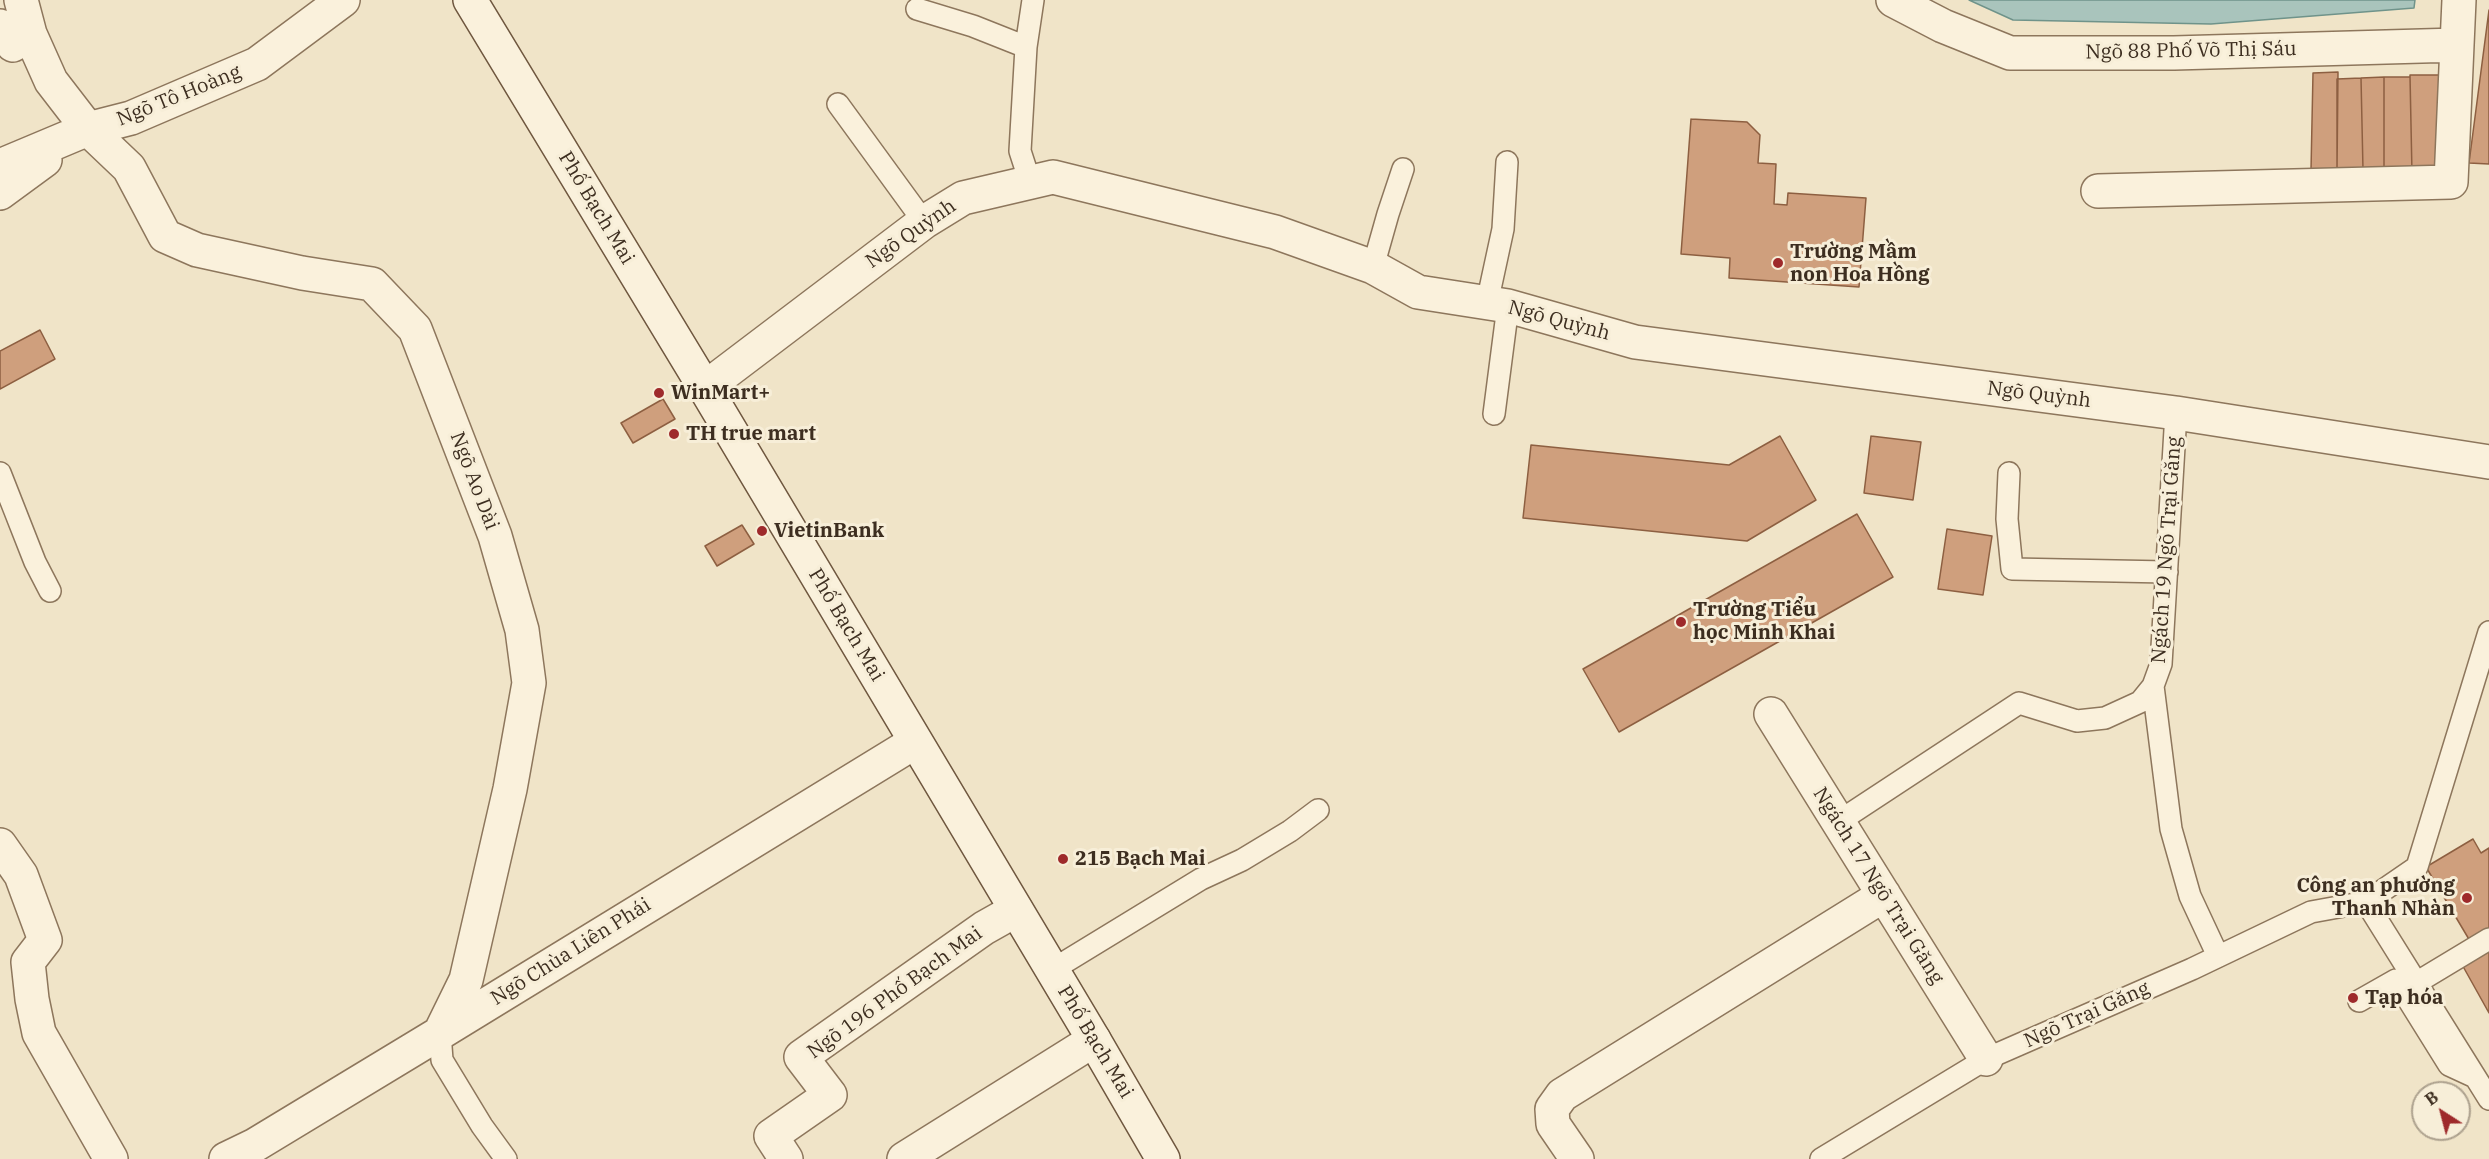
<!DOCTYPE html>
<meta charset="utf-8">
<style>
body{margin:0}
#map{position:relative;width:2489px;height:1159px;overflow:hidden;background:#f0e4c8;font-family:"IBM Plex Serif",serif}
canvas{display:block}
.north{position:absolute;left:2411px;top:1081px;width:60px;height:60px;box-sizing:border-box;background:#f7eed8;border:2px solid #ada18e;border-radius:50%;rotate:324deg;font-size:16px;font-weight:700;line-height:24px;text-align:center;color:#3d2e20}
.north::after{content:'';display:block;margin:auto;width:21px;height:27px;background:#9e2a2b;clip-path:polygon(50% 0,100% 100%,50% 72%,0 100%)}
</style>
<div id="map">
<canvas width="2489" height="1159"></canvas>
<div class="north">B</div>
</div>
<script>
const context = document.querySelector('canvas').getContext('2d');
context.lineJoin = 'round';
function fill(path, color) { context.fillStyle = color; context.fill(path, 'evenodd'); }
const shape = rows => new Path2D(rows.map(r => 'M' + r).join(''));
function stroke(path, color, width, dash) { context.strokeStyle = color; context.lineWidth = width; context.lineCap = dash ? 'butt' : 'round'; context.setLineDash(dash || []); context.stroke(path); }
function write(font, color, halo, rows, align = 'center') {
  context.font = font + ' "IBM Plex Serif",serif'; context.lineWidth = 6; context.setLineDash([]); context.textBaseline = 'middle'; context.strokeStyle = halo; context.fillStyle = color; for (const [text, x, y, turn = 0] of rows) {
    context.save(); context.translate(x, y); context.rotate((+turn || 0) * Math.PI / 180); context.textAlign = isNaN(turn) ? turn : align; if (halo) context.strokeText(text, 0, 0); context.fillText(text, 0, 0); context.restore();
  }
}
const water = shape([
 [1969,0,2415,0,2414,8,2211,24,2013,20,1969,0]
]);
fill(water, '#a9c4bc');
stroke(water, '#6f938a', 1.5);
const building = shape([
 [2489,10,2489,164,2469,163,2489,10],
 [2338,72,2337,171,2311,170,2313,73,2338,72],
 [2410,75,2439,75,2443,174,2412,174,2410,75],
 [2384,77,2410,77,2412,174,2384,170,2384,77],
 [2384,77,2384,170,2363,170,2361,78,2384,77],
 [2361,78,2363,170,2337,171,2337,79,2361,78],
 [1691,119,1747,122,1760,135,1758,163,1776,164,1774,204,1787,205,1788,193,1866,198,1859,287,1729,278,1730,258,1681,254,1691,119],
 [40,330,55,359,0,389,0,351,40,330],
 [663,399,675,419,633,443,621,423,663,399],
 [1780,436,1816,500,1747,541,1523,518,1531,445,1729,465,1780,436],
 [1871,436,1921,442,1913,500,1864,493,1871,436],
 [1857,514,1893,577,1619,732,1583,669,1857,514],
 [742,525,754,544,717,566,705,546,742,525],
 [1947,529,1992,536,1983,595,1938,589,1947,529],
 [2473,839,2481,853,2489,848,2489,930,2470,941,2426,867,2473,839],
 [2489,944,2489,1013,2460,961,2489,944]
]);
fill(building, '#cf9f7d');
stroke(building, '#8d5f41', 1.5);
const lane = shape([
 [917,9,973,26,1026,47,1033,0],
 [1026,47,1020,151,1030,182],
 [838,104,924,222],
 [1373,267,1388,214,1403,169],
 [1487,303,1503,229,1507,162],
 [1494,414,1508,306],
 [0,473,35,562,50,591],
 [2009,473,2007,519,2012,569,2167,572],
 [2153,686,2171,829,2190,896,2218,956],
 [1838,822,2019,703,2077,721,2105,718,2140,702,2153,686,2161,664,2176,413],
 [2366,902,2417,867,2489,632],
 [1052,970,1201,879,1242,860,1290,831,1318,810],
 [2416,983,2489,939],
 [2359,1001,2396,980,2449,1065,2475,1077],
 [440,1033,442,1060,482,1126,506,1159],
 [1821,1159,1986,1059,2192,969,2311,912,2366,902,2489,1099]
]);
const street = shape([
 [21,0,30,34,51,81,88,129,129,168,165,236,197,250,302,273,372,284,415,329,495,536,522,630,529,683,510,789,466,980,440,1033],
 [1893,0,1943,26,2010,53,2174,53,2457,45,2459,0],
 [0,26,13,45],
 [0,166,88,129,131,118,257,64,343,0],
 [2098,191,2451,182,2457,45],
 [0,193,45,160],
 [705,388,924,222,963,198,1053,177,1275,232,1373,267,1418,292,1508,306,1635,342,2176,413,2489,462],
 [1771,714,1986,1059],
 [0,845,21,875,45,940,28,962,32,999,39,1033,111,1159],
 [226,1159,255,1145,440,1033,915,742],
 [786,1159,771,1136,830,1095,801,1057,984,928,1016,910],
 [904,1159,1094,1040],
 [1577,1159,1553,1124,1552,1109,1562,1095,1884,895]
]);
const secondary = shape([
 [470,0,705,388,1094,1040,1163,1159]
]);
stroke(lane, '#8d765c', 24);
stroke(street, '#8d765c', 36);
stroke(secondary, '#6f573f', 36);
stroke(lane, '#faf1dc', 21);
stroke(street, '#faf1dc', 33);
stroke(secondary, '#faf1dc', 33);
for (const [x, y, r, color] of [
 [1778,263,6,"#9e2a2b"],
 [659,393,6,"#9e2a2b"],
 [674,434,6,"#9e2a2b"],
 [762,531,6,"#9e2a2b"],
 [1681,622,6,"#9e2a2b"],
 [1063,859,6,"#9e2a2b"],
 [2467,898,6,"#9e2a2b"],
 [2353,998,6,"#9e2a2b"]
]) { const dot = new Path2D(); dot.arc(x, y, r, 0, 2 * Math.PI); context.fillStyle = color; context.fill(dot); stroke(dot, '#f7eed8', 2); }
write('20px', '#3d2e20', '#f7eed8', [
 ["Ngõ 88 Phố Võ Thị Sáu",2191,51,-1],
 ["Ngõ Tô Hoàng",179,96,-22],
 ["Phố Bạch Mai",596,208,59],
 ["Ngõ Quỳnh",911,234,-35],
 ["Ngõ Quỳnh",1559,321,15],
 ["Ngõ Quỳnh",2039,395,7],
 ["Ngõ Ao Dài",474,481,69],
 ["Ngách 19 Ngõ Trại Găng",2167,550,-86],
 ["Phố Bạch Mai",846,625,59],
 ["Ngách 17 Ngõ Trại Găng",1878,886,58],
 ["Ngõ Chùa Liên Phái",571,952,-32],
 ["Ngõ 196 Phố Bạch Mai",895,993,-36],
 ["Ngõ Trại Găng",2087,1015,-24],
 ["Phố Bạch Mai",1095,1042,59]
]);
write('bold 20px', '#3d2e20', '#f7eed8', [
 ["Trường Mầm",1790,252],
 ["non Hoa Hồng",1790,275],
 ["WinMart+",671,393],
 ["TH true mart",686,434],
 ["VietinBank",774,531],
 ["Trường Tiểu",1693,610],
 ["học Minh Khai",1693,633],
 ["215 Bạch Mai",1075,859],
 ["Công an phường",2455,886,"right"],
 ["Thanh Nhàn",2455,909,"right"],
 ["Tạp hóa",2365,998]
], 'left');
</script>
